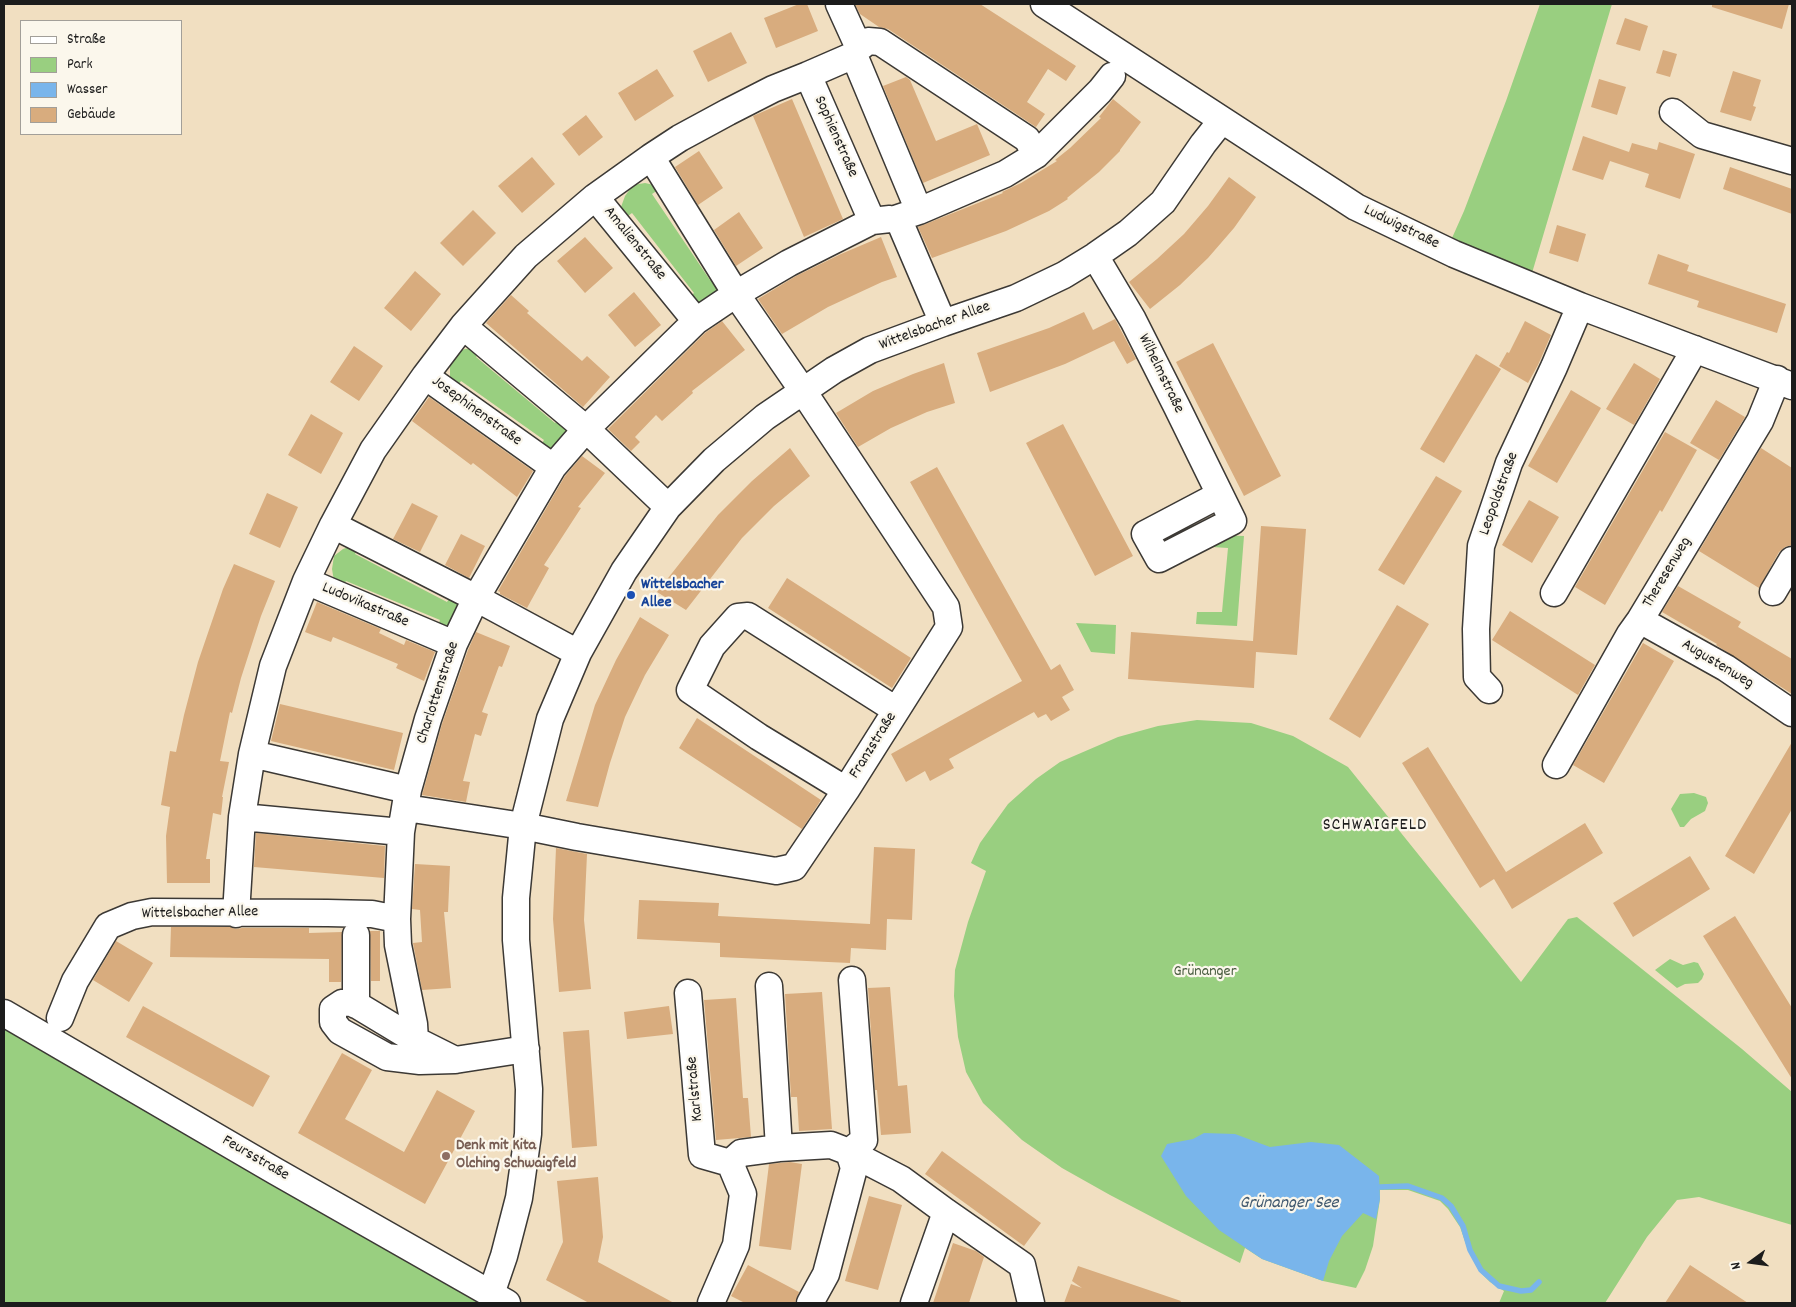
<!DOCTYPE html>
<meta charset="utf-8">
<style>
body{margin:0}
#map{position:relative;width:1796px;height:1307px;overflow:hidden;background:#f1dfc1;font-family:Dekko,sans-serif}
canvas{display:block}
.frame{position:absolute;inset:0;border:5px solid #1c1c1c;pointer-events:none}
.legend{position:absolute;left:20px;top:20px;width:162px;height:115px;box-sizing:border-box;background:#fbf7ec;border:1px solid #a29f99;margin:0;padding:6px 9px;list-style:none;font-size:15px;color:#1c1c1c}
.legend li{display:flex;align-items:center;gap:10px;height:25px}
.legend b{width:25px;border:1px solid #a29f99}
.north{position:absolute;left:1726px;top:1237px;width:50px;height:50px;-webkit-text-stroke:4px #fbf7ec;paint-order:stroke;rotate:256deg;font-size:14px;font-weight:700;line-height:20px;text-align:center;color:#1c1c1c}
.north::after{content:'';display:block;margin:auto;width:18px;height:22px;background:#1c1c1c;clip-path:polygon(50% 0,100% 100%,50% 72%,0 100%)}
</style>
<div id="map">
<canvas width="1796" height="1307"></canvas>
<div class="frame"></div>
<ul class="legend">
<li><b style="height:6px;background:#fff"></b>Straße</li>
<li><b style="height:14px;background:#99cf80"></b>Park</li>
<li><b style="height:14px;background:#79b5eb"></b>Wasser</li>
<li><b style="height:14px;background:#d8ac7e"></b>Gebäude</li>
</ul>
<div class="north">N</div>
</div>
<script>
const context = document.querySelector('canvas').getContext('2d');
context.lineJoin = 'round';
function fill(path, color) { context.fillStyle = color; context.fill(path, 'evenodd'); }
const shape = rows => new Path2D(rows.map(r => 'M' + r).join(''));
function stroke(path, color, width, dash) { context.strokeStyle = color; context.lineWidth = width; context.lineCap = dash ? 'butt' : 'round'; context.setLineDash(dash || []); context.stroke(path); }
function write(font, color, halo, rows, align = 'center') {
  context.font = font + ' Dekko,sans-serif'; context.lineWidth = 4.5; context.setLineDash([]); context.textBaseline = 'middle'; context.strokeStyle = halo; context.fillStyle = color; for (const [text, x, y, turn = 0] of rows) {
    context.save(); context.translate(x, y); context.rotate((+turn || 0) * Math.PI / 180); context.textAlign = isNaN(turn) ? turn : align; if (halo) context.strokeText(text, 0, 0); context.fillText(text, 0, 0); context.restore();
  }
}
fill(shape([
 [1540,4,1612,4,1532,273,1452,238,1464,211,1506,101],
 [645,183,654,185,658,190,652,194,710,280,716,276,720,286,717,294,706,303,696,303,687,299,694,293,632,213,624,219,621,207,625,196,633,185],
 [475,348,481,351,476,357,555,423,560,417,567,426,566,434,558,446,549,449,539,448,544,440,461,381,456,388,450,378,450,366,455,353,465,349],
 [1219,535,1244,536,1237,626,1196,624,1197,612,1222,612,1228,548,1212,547,1212,538],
 [352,546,358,548,355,554,447,602,451,595,459,602,459,617,446,628,436,630,440,620,346,581,342,590,334,581,332,569,334,556,343,549],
 [1076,623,1116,625,1115,654,1091,652],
 [1197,720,1251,723,1293,736,1348,767,1521,982,1568,919,1577,917,1742,1049,1792,1092,1792,1225,1699,1197,1677,1200,1647,1237,1605,1303,1499,1303,1504,1291,1490,1282,1479,1271,1468,1250,1460,1227,1448,1209,1440,1201,1408,1190,1380,1190,1380,1199,1373,1246,1365,1270,1356,1288,1323,1281,1262,1259,1245,1248,1240,1263,1110,1195,1062,1168,1022,1140,983,1103,966,1072,958,1037,954,996,955,970,968,922,986,871,971,863,980,843,1008,804,1036,779,1060,762,1118,737,1158,726],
 [1694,793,1706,797,1708,803,1705,811,1691,819,1684,827,1680,827,1671,809,1680,794],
 [1670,959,1683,965,1694,962,1698,963,1704,974,1702,979,1698,983,1685,984,1677,988,1655,970],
 [4,1024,484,1303,4,1303]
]), '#99cf80');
fill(shape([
 [1204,1133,1235,1134,1270,1147,1311,1142,1339,1145,1379,1176,1380,1199,1376,1219,1363,1213,1342,1236,1329,1261,1323,1281,1262,1259,1219,1230,1186,1196,1161,1156,1167,1144,1193,1139]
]), '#79b5eb');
stroke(shape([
 [1380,1187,1408,1186,1442,1198,1451,1206,1463,1226,1470,1250,1481,1270,1499,1286,1521,1291,1531,1290,1539,1282]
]), '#79b5eb', 5.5);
fill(shape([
 [799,4,807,4,818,31,776,48,764,18],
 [855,4,980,4,1076,66,1066,81,1048,69,1027,102,1045,114,1036,127,888,29,879,27,860,14],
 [1712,4,1789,4,1782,29,1712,7],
 [1625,18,1648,26,1640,51,1616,44],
 [731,32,747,63,708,82,693,51],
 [1663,50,1677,54,1670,77,1656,73],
 [657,69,674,96,635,121,618,93],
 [1733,71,1761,80,1753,106,1756,107,1751,121,1720,112],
 [906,77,910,80,936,141,977,124,990,155,923,183,883,86],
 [1599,79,1626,87,1617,115,1591,107],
 [792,99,843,219,804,237,753,116],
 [1113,99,1141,122,1120,150,1120,151,1099,172,1067,198,1068,199,1049,211,1006,231,932,258,918,227,1003,193,1002,192,1021,183,1057,161,1055,160,1070,148,1101,118,1099,117],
 [586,115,603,137,579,156,562,134],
 [1583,136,1629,152,1632,143,1657,150,1659,142,1695,154,1680,199,1645,187,1649,174,1610,161,1603,180,1572,170],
 [699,151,723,188,698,205,675,167],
 [532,157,555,184,522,213,498,186],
 [1730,167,1792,189,1792,214,1723,189],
 [1229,177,1256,197,1234,228,1208,258,1180,285,1150,309,1129,282,1157,259,1184,234,1208,206],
 [473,210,496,233,463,266,440,243],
 [739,212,763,248,736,266,714,230],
 [1557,225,1586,234,1578,262,1549,253],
 [585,237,613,268,585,293,557,261],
 [881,237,897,277,882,282,828,307,782,334,758,299,796,276,841,254],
 [1658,254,1689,265,1687,271,1786,304,1777,333,1697,307,1699,301,1648,284],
 [415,271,441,294,411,331,384,308],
 [634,292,661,325,635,347,608,315],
 [511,295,529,311,527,313,582,361,587,356,610,377,583,407,486,323],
 [1084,312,1093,330,1115,319,1136,359,1127,364,1114,341,1065,364,990,392,977,353,1049,328],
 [722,321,745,350,692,391,693,393,662,421,656,415,635,437,640,442,631,451,608,429,705,333],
 [1525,321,1551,335,1538,365,1528,383,1499,366,1507,352,1509,353],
 [1213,343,1281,476,1244,496,1176,362],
 [354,346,383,366,359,401,330,382],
 [1476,354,1501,369,1444,463,1420,449],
 [944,363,955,403,927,412,891,428,858,447,836,413,873,391,913,374],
 [1634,363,1660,379,1634,425,1606,409],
 [1571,390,1601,408,1557,483,1528,466],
 [429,397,533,471,517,497,473,463,471,465,412,421],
 [1716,400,1745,417,1719,460,1690,443],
 [311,414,343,433,321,474,288,455],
 [1063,424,1133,556,1095,576,1026,443],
 [1665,432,1697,450,1662,512,1660,510,1605,605,1575,587],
 [790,448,810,476,774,506,742,538,686,610,657,592,718,515,752,481],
 [1761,448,1792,468,1792,545,1785,547,1779,552,1759,588,1699,551],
 [582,456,605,473,578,507,581,508,544,565,549,568,527,608,500,594,500,592,498,591,565,476],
 [937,467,1051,670,1060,664,1074,690,1062,697,1070,710,1051,721,1046,714,1038,718,1034,712,949,759,954,768,930,781,925,771,906,782,891,754,1022,681,910,482],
 [1436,476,1462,491,1404,585,1378,570],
 [267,493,298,507,280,548,249,534],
 [1529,500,1559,517,1532,563,1502,545],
 [412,503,438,516,420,552,393,539],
 [1261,526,1306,529,1297,655,1256,652,1254,688,1128,679,1131,632,1253,641],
 [461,534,485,546,469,578,445,565],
 [234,564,275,581,261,616,241,678,232,713,230,712,220,761,229,762,222,797,223,797,221,815,213,813,206,859,210,859,210,883,167,883,166,836,170,807,161,805,170,751,176,752,184,715,198,662,223,589],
 [787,578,911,658,892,688,768,608],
 [1678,586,1741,622,1738,627,1792,659,1792,694,1716,645,1717,644,1662,612],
 [317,602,381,629,379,633,404,645,406,640,435,652,424,681,396,668,398,664,355,646,333,637,331,642,305,632],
 [1397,605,1429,624,1360,738,1329,719],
 [1510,611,1595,665,1578,695,1492,640],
 [640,617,669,635,645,675,625,717,610,763,598,807,566,801,595,705,616,660],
 [476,632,510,646,502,667,499,666,482,712,488,714,481,736,475,734,463,781,470,782,466,802,422,795,442,724,468,650],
 [1643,643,1674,661,1604,783,1573,765],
 [280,704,403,733,394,770,271,741],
 [697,718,821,800,802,829,679,748],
 [1792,742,1792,809,1754,874,1725,856],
 [1428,747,1506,872,1585,823,1603,853,1512,909,1494,879,1480,888,1402,763],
 [256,833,385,846,384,878,254,867],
 [874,847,915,849,912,920,887,919,886,950,851,948,850,963,720,957,720,943,637,939,639,900,719,903,718,916,870,924],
 [556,848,587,854,584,920,591,989,559,992,553,919],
 [1690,856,1710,889,1633,937,1613,903],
 [415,864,450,866,448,912,444,912,451,988,422,990,413,943,422,942,420,910,412,909],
 [1735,916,1792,1008,1792,1079,1703,936],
 [171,927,230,927,236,929,242,928,309,928,309,933,342,932,341,982,329,982,329,959,170,957],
 [370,931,380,931,380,981,371,981],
 [116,941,153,963,129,1002,93,980],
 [890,987,898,1086,907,1085,911,1133,881,1135,877,1090,875,1090,868,988],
 [822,992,832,1129,799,1131,797,1097,791,1097,785,994],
 [736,998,743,1098,748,1098,751,1137,716,1140,704,1000],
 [143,1006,270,1076,253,1107,126,1037],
 [669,1006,673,1034,627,1039,624,1012],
 [589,1030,597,1146,572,1148,563,1032],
 [342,1053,372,1070,345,1119,404,1152,437,1090,475,1111,425,1204,298,1133],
 [942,1151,1041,1223,1024,1246,925,1174],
 [790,1162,802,1164,791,1250,759,1246,769,1164],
 [598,1177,603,1237,598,1262,674,1303,589,1303,546,1280,563,1242,557,1181],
 [869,1196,902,1205,878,1290,845,1281],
 [953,1243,976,1251,984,1257,969,1303,933,1303],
 [748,1265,799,1292,795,1303,745,1303,731,1296],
 [1690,1265,1748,1303,1665,1303],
 [1078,1266,1181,1301,1180,1303,1064,1303,1071,1284,1082,1288,1072,1281]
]), '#d8ac7e');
const minor = shape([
 [839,4,859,48],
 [1044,4,1356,207,1454,254,1580,306,1792,386],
 [854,55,808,75,872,221,890,219],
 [1673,112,1702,135,1792,161],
 [651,157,595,197,696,321],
 [595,197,526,256,463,326,586,429,668,507],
 [919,211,1005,174,1036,155,1100,91,1112,76],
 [1095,256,1133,320,1177,407,1233,521,1159,559,1145,534,1219,495],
 [943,323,898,218,919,211,854,55,859,48,868,41,880,42,1027,139,1036,155],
 [463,326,425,376,553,467],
 [425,376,373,450,333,525,306,581,454,644],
 [333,525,476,598,578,653],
 [306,581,273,666,252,754,242,817,401,832],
 [1773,592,1792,560],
 [1554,593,1695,349],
 [1640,620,1726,668,1792,713],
 [1489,690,1477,677,1476,629,1481,546,1509,463,1554,367,1580,306],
 [252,754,408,790],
 [1556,765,1630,634,1640,620,1760,421,1777,379],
 [846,790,759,737,690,690,712,646,738,617,748,616,896,710],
 [406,808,523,826,577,837,776,871,794,867,846,790,949,627,946,607,803,391,736,294,651,157,680,138,728,112,773,89,808,75],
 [236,914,242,817],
 [769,986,779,1148],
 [688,993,702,1155,730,1163,741,1153,779,1148,831,1145,849,1152,901,1179,946,1212,1022,1265,1031,1303],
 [356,1005,356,935],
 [4,1013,275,1171,507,1303],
 [60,1018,75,981,108,926,132,916,152,912,328,913,372,914,397,919],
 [415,1040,414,1024,398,945,397,919,401,832,408,790,428,719,454,644,476,598,553,467,586,429,696,321,736,294,789,263,872,221],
 [455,1060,420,1061,387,1057,340,1031,333,1022,333,1009,342,1003,352,1002,415,1040,455,1060,526,1049],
 [491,1294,504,1256,519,1198,528,1134,529,1089,516,940,516,898,523,826,550,719,578,653,624,571,668,507,714,460,765,417,834,370,870,350,943,323,1016,298,1064,275,1095,256,1128,233,1163,202,1203,144,1222,120],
 [711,1303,736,1245,743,1194,730,1163],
 [810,1303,826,1274,854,1168,849,1152,864,1140,852,980],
 [914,1303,946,1212]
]);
stroke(minor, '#3c3935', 29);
stroke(minor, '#fff', 26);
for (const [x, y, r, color] of [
 [631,595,5,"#1a4fb4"],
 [446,1156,5,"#8d6e63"]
]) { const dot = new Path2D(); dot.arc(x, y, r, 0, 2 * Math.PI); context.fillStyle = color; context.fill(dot); stroke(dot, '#fbf7ec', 2); }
write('16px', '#1c1c1c', '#fbf7ec', [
 ["Sophienstraße",835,137,66],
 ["Ludwigstraße",1401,228,26],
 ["Amalienstraße",634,244,51],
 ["Wittelsbacher Allee",935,327,-20],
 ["Wilhelmstraße",1160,374,64],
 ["Josephinenstraße",476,412,36],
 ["Leopoldstraße",1500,494,-70],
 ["Theresenweg",1668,573,-59],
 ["Ludovikastraße",365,606,23],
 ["Augustenweg",1717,665,31],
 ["Charlottenstraße",439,693,-72],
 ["Franzstraße",874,746,-58],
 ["Wittelsbacher Allee",200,914,-1],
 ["Karlstraße",696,1089,-95],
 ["Feursstraße",255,1159,30]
]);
write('bold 16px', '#164399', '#fbf7ec', [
 ["Wittelsbacher",641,586],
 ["Allee",641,604]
], 'left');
write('16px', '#485b3f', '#fbf7ec', [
 ["Grünanger",1205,973]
]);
write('bold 16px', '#785e54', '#fbf7ec', [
 ["Denk mit Kita",456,1147],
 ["Olching Schwaigfeld",456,1165]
], 'left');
context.letterSpacing = '1px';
write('18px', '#1c1c1c', '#fbf7ec', [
 ["SCHWAIGFELD",1375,827]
]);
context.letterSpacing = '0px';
write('italic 18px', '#41596f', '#fbf7ec', [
 ["Grünanger See",1289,1205]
]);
</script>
